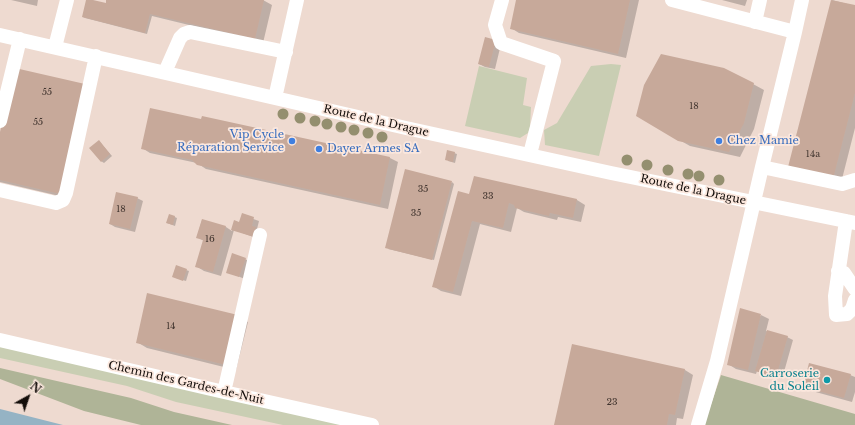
<!DOCTYPE html>
<meta charset="utf-8">
<style>
body{margin:0}
#map{position:relative;width:855px;height:425px;overflow:hidden;background:#eedad0;font-family:"Libre Baskerville",serif}
canvas{display:block}
.north{position:absolute;left:8px;top:377px;width:40px;height:40px;-webkit-text-stroke:3px #fbe7dd;paint-order:stroke;rotate:40deg;font-size:11px;font-weight:700;line-height:16px;text-align:center;color:#130d0a}
.north::after{content:'';display:block;margin:auto;width:14px;height:18px;background:#130d0a;clip-path:polygon(50% 0,100% 100%,50% 72%,0 100%)}
</style>
<div id="map">
<canvas width="855" height="425"></canvas>
<div class="north">N</div>
</div>
<script>
const context = document.querySelector('canvas').getContext('2d');
context.lineJoin = 'round';
function fill(path, color) { context.fillStyle = color; context.fill(path, 'evenodd'); }
const shape = rows => new Path2D(rows.map(r => 'M' + r).join(''));
function stroke(path, color, width, dash) { context.strokeStyle = color; context.lineWidth = width; context.lineCap = dash ? 'butt' : 'round'; context.setLineDash(dash || []); context.stroke(path); }
function write(font, color, halo, rows, align = 'center') {
  context.font = font + ' "Libre Baskerville",serif'; context.lineWidth = 3.5; context.setLineDash([]); context.textBaseline = 'middle'; context.strokeStyle = halo; context.fillStyle = color; for (const [text, x, y, turn = 0] of rows) {
    context.save(); context.translate(x, y); context.rotate((+turn || 0) * Math.PI / 180); context.textAlign = isNaN(turn) ? turn : align; if (halo) context.strokeText(text, 0, 0); context.fillText(text, 0, 0); context.restore();
  }
}
fill(shape([
 [611,64,621,65,599,156,545,145,544,130,557,123,591,66],
 [479,66,527,78,523,105,531,107,530,127,528,133,520,138,465,126],
 [0,343,355,425,283,425,176,402,127,386,0,358]
]), '#c9ceb3');
fill(shape([
 [0,368,131,398,174,412,232,425,141,425,84,411,0,379],
 [721,375,855,414,855,425,704,425]
]), '#afb497');
fill(shape([
 [0,409,63,425,0,425]
]), '#95b3c4');
fill(shape([
 [11,0,38,0,37,6],
 [87,0,110,5,107,0,263,0,272,5,263,43,152,16,147,34,85,18,83,17],
 [517,0,639,0,626,58,519,33,511,28],
 [722,0,747,0,745,6],
 [832,0,855,6,855,128,841,183,789,167],
 [486,39,501,44,495,69,485,67,479,64],
 [753,84,764,90,754,129,740,157,690,146,637,116],
 [202,117,390,158,398,162,388,209,206,169,197,163,150,153,142,148,202,121],
 [0,137,68,198,0,182],
 [99,141,112,156,104,163,101,161],
 [448,151,457,154,455,163,448,161],
 [475,177,577,200,585,205,581,222,558,217,557,220,524,212,517,208,511,232,480,224,461,296,441,291,433,286,470,196],
 [452,182,454,184,434,260,388,249],
 [137,198,143,201,135,232,115,227,110,224],
 [170,215,177,218,175,226,167,223],
 [242,215,259,221,257,229,261,231,259,239,234,230,221,276,204,271,196,266,204,241,197,237,202,220,226,227,232,231,235,221,240,223],
 [245,259,250,262,245,279,227,272],
 [177,267,189,271,186,281,176,278],
 [761,315,769,319,766,331,787,337,793,340,782,379,762,374,757,371,756,374,736,369,728,364],
 [237,316,248,322,236,370,147,348,137,342],
 [573,345,685,370,693,375,683,419,677,418,676,425,555,425],
 [850,375,855,377,855,392,852,402,812,391,804,386]
]), '#0003');
fill(shape([
 [86,0,93,0,106,3,106,0,264,0,255,39,150,14,145,33,82,17],
 [516,0,630,0,618,54,510,29],
 [831,0,855,5,855,93,833,179,788,167],
 [485,37,496,40,489,67,478,64],
 [661,54,724,68,754,83,744,123,729,152,678,141,636,116,644,85],
 [15,68,85,84,60,194,0,180,0,132],
 [150,108,201,119,202,116,390,157,380,205,197,165,192,160,141,149],
 [99,140,110,154,101,162,89,148],
 [447,150,455,152,453,162,445,160],
 [405,169,452,181,432,260,385,248],
 [474,176,577,199,573,218,550,213,549,216,515,208,514,205,509,203,503,228,472,221,453,292,432,287,458,191,469,194],
 [116,192,138,197,130,229,109,224],
 [242,213,254,217,252,226,256,227,254,237,231,230,234,220,239,222],
 [169,214,175,216,173,225,166,223],
 [202,219,226,226,213,272,195,267,203,240,196,238],
 [232,253,246,258,239,277,226,273],
 [176,265,187,269,183,281,172,277],
 [147,293,238,315,226,365,136,343],
 [740,308,761,314,748,370,727,365],
 [767,330,788,336,776,377,755,371],
 [572,344,685,369,675,415,669,414,667,425,554,425],
 [809,363,851,374,844,398,803,387]
]), '#c7a99a');
stroke(shape([
 [502,0,495,25,501,43,554,61,530,154],
 [672,0,795,32,762,167,717,361,698,425],
 [755,22,760,0],
 [795,32,802,0],
 [0,35,406,128,611,173,855,223],
 [55,47,67,0],
 [165,72,180,38,184,34,190,32,286,52],
 [275,98,297,0],
 [0,121,20,39],
 [762,167,842,184,855,180],
 [0,190,56,203,63,200,66,193,96,56],
 [846,221,835,296,836,315,847,314,852,309,855,300],
 [838,271,844,273,855,289],
 [0,340,224,392,372,425],
 [224,392,260,235]
]), '#fff', 14);
context.fillStyle = '#948f6f';
for (const [x, y] of [
 [283,114],
 [300,118],
 [315,121],
 [327,124],
 [341,127],
 [354,130],
 [368,133],
 [382,137],
 [627,160],
 [647,165],
 [668,170],
 [688,174],
 [699,176],
 [719,180]
]) { context.beginPath(); context.arc(x, y, 5.5, 0, 2 * Math.PI); context.fill(); }
for (const [x, y, r, color] of [
 [292,141,4,"#3f7fe0"],
 [719,141,4,"#3f7fe0"],
 [319,149,4,"#3f7fe0"],
 [827,380,4,"#0f9aa8"]
]) { const dot = new Path2D(); dot.arc(x, y, r, 0, 2 * Math.PI); context.fillStyle = color; context.fill(dot); stroke(dot, '#fbe7dd', 1.5); }
write('9px', '#40342e', null, [
 ["55",47,92],
 ["18",694,106],
 ["55",38,122],
 ["14a",813,154],
 ["35",423,189],
 ["33",488,196],
 ["18",121,209],
 ["35",416,213],
 ["16",210,239],
 ["14",171,326],
 ["23",612,402]
]);
write('11px', '#130d0a', '#fbe7dd', [
 ["Route de la Drague",376,121,13],
 ["Route de la Drague",693,190,12],
 ["Chemin des Gardes-de-Nuit",186,383,13]
]);
write('11px', '#366cbe', '#fbe7dd', [
 ["Vip Cycle",284,135,"right"],
 ["Réparation Service",284,148,"right"],
 ["Chez Mamie",727,141],
 ["Dayer Armes SA",327,149]
], 'left');
write('11px', '#0d838f', '#fbe7dd', [
 ["Carroserie",819,374],
 ["du Soleil",819,387]
], 'right');
</script>
